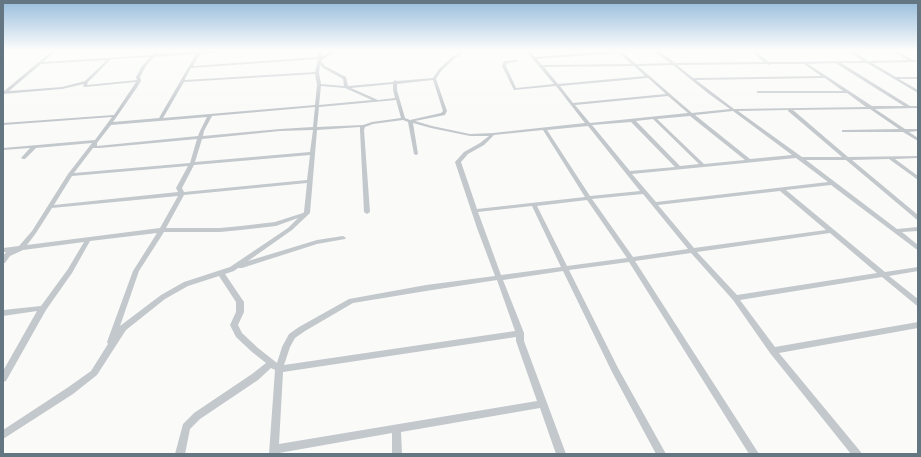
<!DOCTYPE html>
<style>
body{margin:0}
#map{position:relative;width:921px;height:457px;overflow:hidden;background:#fafaf8;font-family:Arial,sans-serif}
canvas{display:block}
.frame{position:absolute;inset:0;border:4px solid #657683;pointer-events:none}
</style>
<div id="map">
<canvas width="921" height="457"></canvas>
<div class="frame"></div>
</div>
<script>
const context = document.querySelector('canvas').getContext('2d');
context.lineJoin = 'round';
const shape = rows => new Path2D(rows.map(r => 'M' + r).join(''));
function fill(path, color) { context.fillStyle = color; context.fill(path, 'evenodd'); }
fill(shape([
 [53,50,57,50,43,62,152,55,156,50,160,50,156,54,199,51,242,50,200,54,193,66,318,57,319,50,323,50,321,57,327,53,335,50,341,50,329,55,321,61,325,66,346,77,348,86,393,82,395,80,397,81,433,78,439,69,452,57,463,50,468,50,454,59,441,71,436,79,447,111,445,115,415,121,432,126,470,134,493,133,585,123,556,86,514,90,502,66,504,61,516,60,518,61,516,62,507,63,506,66,516,88,554,84,525,50,529,50,535,57,620,50,636,64,670,63,655,52,654,50,691,50,661,52,675,63,764,62,750,50,754,50,769,62,863,61,846,50,851,50,868,61,908,60,890,50,895,50,913,60,918,60,918,62,872,63,896,77,918,77,918,79,899,79,918,90,918,93,867,63,841,63,910,106,918,106,918,108,875,109,905,129,918,129,918,131,909,132,918,138,918,141,903,132,842,132,842,130,844,130,899,129,870,109,793,110,848,157,918,156,918,158,895,159,918,176,918,180,889,159,852,160,918,215,918,220,916,219,846,160,806,160,897,229,918,227,918,231,902,232,918,245,918,250,916,249,831,185,786,190,885,272,918,267,918,271,889,276,918,299,918,306,916,305,882,277,740,300,775,347,918,322,918,328,779,353,860,451,862,454,851,454,770,353,733,300,691,253,635,261,759,454,749,454,629,262,569,270,618,368,666,454,656,454,612,372,563,271,503,280,524,333,524,341,566,454,556,454,540,408,401,432,402,454,392,454,392,433,279,453,279,454,269,454,275,370,271,368,258,380,200,419,190,429,185,454,175,454,183,424,194,413,252,374,266,363,252,352,236,337,230,325,236,312,236,302,219,276,188,286,165,299,126,330,97,375,73,394,3,439,3,430,67,388,91,371,108,344,107,342,133,271,157,233,90,241,72,273,46,310,6,381,3,382,3,371,37,311,3,316,3,310,41,306,68,269,84,242,23,250,10,256,5,263,3,263,3,256,6,252,8,252,3,252,3,248,19,246,32,231,68,174,92,143,36,148,25,159,23,159,21,158,30,148,3,150,3,148,95,140,112,117,3,125,3,123,114,115,136,82,85,87,83,86,84,84,62,89,3,94,3,92,53,50],
 [619,53,631,64,542,65,537,59,619,53],
 [196,54,159,118,113,122,136,89,141,81,140,77,146,66,154,57,196,54],
 [150,57,142,66,136,77,137,80,87,85,88,82,111,59,150,57],
 [318,59,315,72,185,80,185,79,191,68,318,59],
 [107,60,85,81,62,87,9,91,41,64,107,60],
 [836,63,837,64,904,106,872,106,808,64,836,63],
 [767,64,769,65,771,64,804,64,821,76,693,78,677,65,767,64],
 [320,65,323,68,343,79,344,86,321,84,319,73,320,65],
 [673,65,709,94,730,109,692,113,638,66,673,65],
 [634,66,645,76,558,84,544,67,634,66],
 [315,74,317,85,315,105,163,118,184,82,315,74],
 [648,78,666,94,573,103,560,86,648,78],
 [825,78,843,91,758,91,756,92,758,93,847,93,866,107,734,109,696,80,825,78],
 [433,80,443,111,441,113,410,120,405,118,397,90,397,84,433,80],
 [393,84,393,90,395,98,378,100,351,88,393,84],
 [321,86,345,88,372,100,319,105,321,86],
 [668,96,688,113,590,123,575,105,668,96],
 [396,100,401,118,372,122,363,125,317,127,319,107,396,100],
 [315,107,313,127,280,129,203,136,204,131,212,116,315,107],
 [788,110,788,111,842,157,802,157,738,111,788,110],
 [733,111,792,155,750,159,695,115,733,111],
 [690,116,745,160,704,164,657,119,690,116],
 [207,117,200,131,198,136,97,146,97,143,111,125,207,117],
 [653,119,699,164,680,166,636,121,653,119],
 [403,120,408,122,414,154,416,155,418,154,413,123,431,128,470,136,489,136,480,143,464,152,455,162,477,228,495,276,426,285,349,299,299,327,289,334,282,347,277,363,258,348,242,333,238,325,244,312,244,302,225,274,234,271,238,268,242,268,317,244,345,239,346,238,343,236,317,240,248,261,292,230,310,213,317,130,360,127,360,130,364,212,367,214,370,212,364,130,365,127,373,124,403,120],
 [631,122,675,167,630,171,592,125,631,122],
 [588,126,640,191,590,196,547,130,588,126],
 [313,130,310,152,195,162,202,139,280,131,313,130],
 [543,130,585,197,477,209,461,162,468,154,484,145,494,135,543,130],
 [197,139,190,163,74,173,93,148,100,148,197,139],
 [310,155,307,180,184,192,182,188,194,165,310,155],
 [796,158,828,182,656,202,632,174,796,158],
 [188,166,176,188,178,192,54,205,72,176,188,166],
 [307,183,304,212,303,213,275,222,241,226,220,228,166,228,184,195,307,183],
 [780,191,826,230,694,248,658,205,780,191],
 [643,194,688,249,633,257,592,199,643,194],
 [178,196,160,228,27,245,36,233,52,208,178,196],
 [587,200,627,258,567,266,537,206,587,200],
 [532,206,561,267,501,275,478,212,532,206],
 [298,218,288,228,230,267,184,282,161,295,120,326,139,271,164,232,220,232,241,230,276,226,298,218],
 [830,233,877,273,737,295,697,252,830,233],
 [497,280,515,331,284,365,290,347,295,338,305,331,353,303,426,291,497,280],
 [516,337,516,341,537,401,279,444,283,372,516,337]
]), '#c3c8cc');
const sky = context.createLinearGradient(0, 0, 0, 114);
sky.addColorStop(0, '#96bcdc');
sky.addColorStop(0.44, '#fdfdfc');
sky.addColorStop(1, '#fdfdfc00');
context.fillStyle = sky;
context.fillRect(0, 0, 921, 114);
</script>
